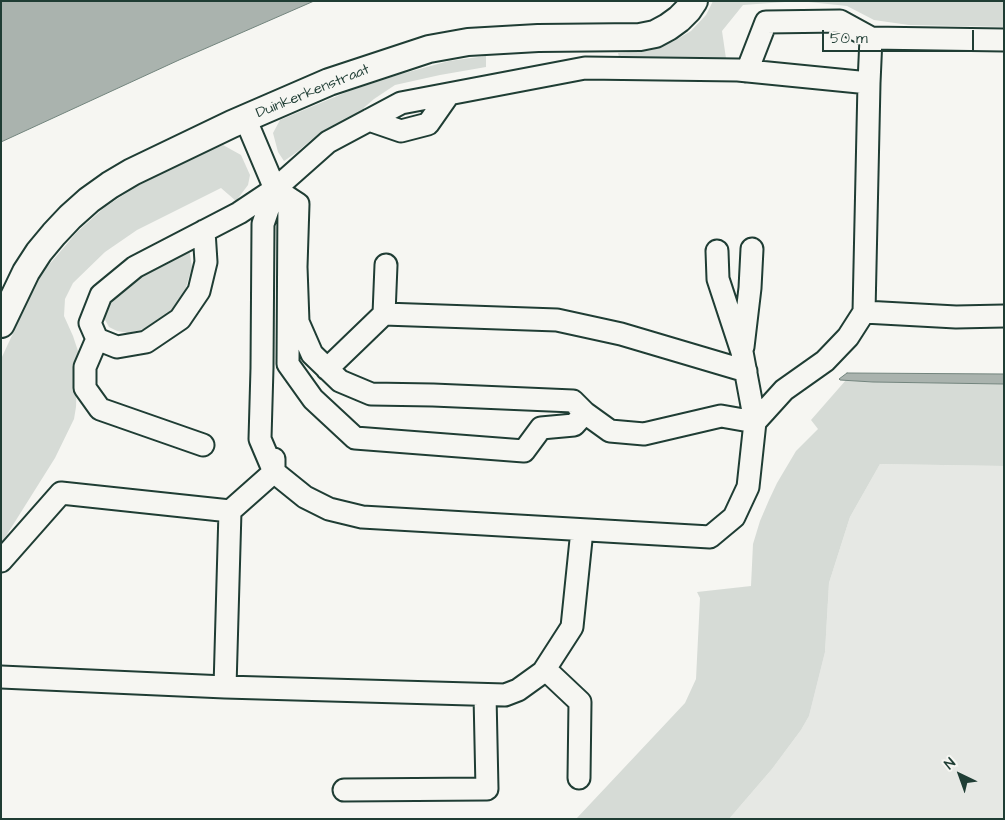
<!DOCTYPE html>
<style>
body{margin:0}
#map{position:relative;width:1005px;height:820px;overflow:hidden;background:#f6f6f2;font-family:"Architects Daughter",sans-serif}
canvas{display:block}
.frame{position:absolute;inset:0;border:2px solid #1f3d34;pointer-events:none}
.north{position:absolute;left:935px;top:750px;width:50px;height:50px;-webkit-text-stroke:4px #f6f6f2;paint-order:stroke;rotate:318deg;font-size:14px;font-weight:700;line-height:20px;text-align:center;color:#1f3d34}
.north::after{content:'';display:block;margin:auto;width:18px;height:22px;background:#1f3d34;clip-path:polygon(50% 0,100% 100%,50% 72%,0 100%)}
.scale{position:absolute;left:822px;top:30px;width:152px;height:22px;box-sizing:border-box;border:2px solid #1f3d34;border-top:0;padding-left:6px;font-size:15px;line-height:18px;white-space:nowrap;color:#1f3d34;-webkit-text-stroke:4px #f6f6f2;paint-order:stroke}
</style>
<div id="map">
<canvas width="1005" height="820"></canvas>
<div class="frame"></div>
<div class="north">N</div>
<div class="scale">50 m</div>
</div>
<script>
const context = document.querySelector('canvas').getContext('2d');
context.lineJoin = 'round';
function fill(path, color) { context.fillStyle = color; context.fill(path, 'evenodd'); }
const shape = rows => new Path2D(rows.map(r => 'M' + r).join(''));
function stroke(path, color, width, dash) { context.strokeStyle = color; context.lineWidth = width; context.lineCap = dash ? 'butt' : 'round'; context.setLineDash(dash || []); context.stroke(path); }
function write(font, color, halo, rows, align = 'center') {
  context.font = font + ' "Architects Daughter",sans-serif'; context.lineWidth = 5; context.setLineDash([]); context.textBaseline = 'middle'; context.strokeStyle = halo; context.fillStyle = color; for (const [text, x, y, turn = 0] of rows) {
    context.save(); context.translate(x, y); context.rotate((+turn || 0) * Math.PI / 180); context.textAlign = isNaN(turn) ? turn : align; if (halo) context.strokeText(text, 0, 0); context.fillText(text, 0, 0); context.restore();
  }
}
fill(shape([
 [880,464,1004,466,1004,819,729,819,772,769,801,730,809,716,825,652,829,583,850,517]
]), '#e6e8e4');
fill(shape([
 [713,1,799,1,743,5,722,31,729,79,624,76,618,53,652,50,674,41,691,31,706,15],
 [799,1,1004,1,1004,27,909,25,874,20,847,6],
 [486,56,486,67,440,75,395,85,374,99,351,119,311,140,297,152,284,161,278,152,273,133,280,120,349,91,401,74,449,61],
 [223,145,241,155,250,175,248,185,236,201,221,188,137,230,105,252,73,283,65,299,64,316,73,336,78,351,76,407,74,419,55,458,1,544,1,359,16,327,31,291,42,273,77,232,105,207,137,186,194,157],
 [189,248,192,267,184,294,177,305,165,317,148,328,128,333,117,331,109,327,104,318,105,312,108,306,117,295,125,287],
 [846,380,873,382,1004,384,1004,466,880,464,850,517,829,583,825,652,809,716,801,730,772,769,729,819,576,819,685,703,696,679,700,598,697,592,751,586,753,544,760,521,769,500,777,483,796,451,818,429,811,420]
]), '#d6dbd6');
const water = shape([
 [1,1,314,1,179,60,1,142,1,1],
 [847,373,1004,374,1004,384,873,382,840,380,839,379,847,373]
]);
fill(water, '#aab3ae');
stroke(water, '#72847d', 1);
const minor = shape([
 [871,38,1004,40],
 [245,118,275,189,298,204,296,267,298,322,312,354,340,381,371,394,433,395,573,401,585,413,574,425,541,428,524,451,355,438,313,399,288,364,289,198],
 [369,120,401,131,428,124,449,94],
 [275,189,263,224,262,368,260,439,274,472,305,497,329,509,362,517,710,537,734,517,748,487,755,422,742,352,718,279,717,251],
 [204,231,206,262,199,291,180,319,146,342,117,347,97,339,90,323,101,295,135,267,239,213,275,189,328,142,401,103,585,68,738,70,869,83],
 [864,312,956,317,1004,316],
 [384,314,557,320,621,334,746,371],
 [97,339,85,367,85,388,100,409,203,445],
 [743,347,750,288,752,249],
 [327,369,384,314,386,265],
 [585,413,610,431,644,434,721,416,755,422,784,390,825,361,848,337,864,312,869,83,871,38,840,21,766,22,747,71],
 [274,459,274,472,230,511,225,687,505,695,518,690,543,672,572,627,582,530],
 [1,561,61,493,230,511],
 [545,669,580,702,579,778],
 [1,677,225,687],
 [344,790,487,789,485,695]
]);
const major = shape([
 [1,324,26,272,39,252,54,234,70,217,89,200,110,185,132,172,232,124,329,82,429,49,468,42,538,38,640,37,655,34,668,27,679,19,688,10,694,1]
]);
stroke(minor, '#1f3d34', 25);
stroke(major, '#1f3d34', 30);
stroke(minor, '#f6f6f2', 21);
stroke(major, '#f6f6f2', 26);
write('15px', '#1f3d34', '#f6f6f2', [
 ["Duinkerkenstraat",313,92,-22]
]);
</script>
